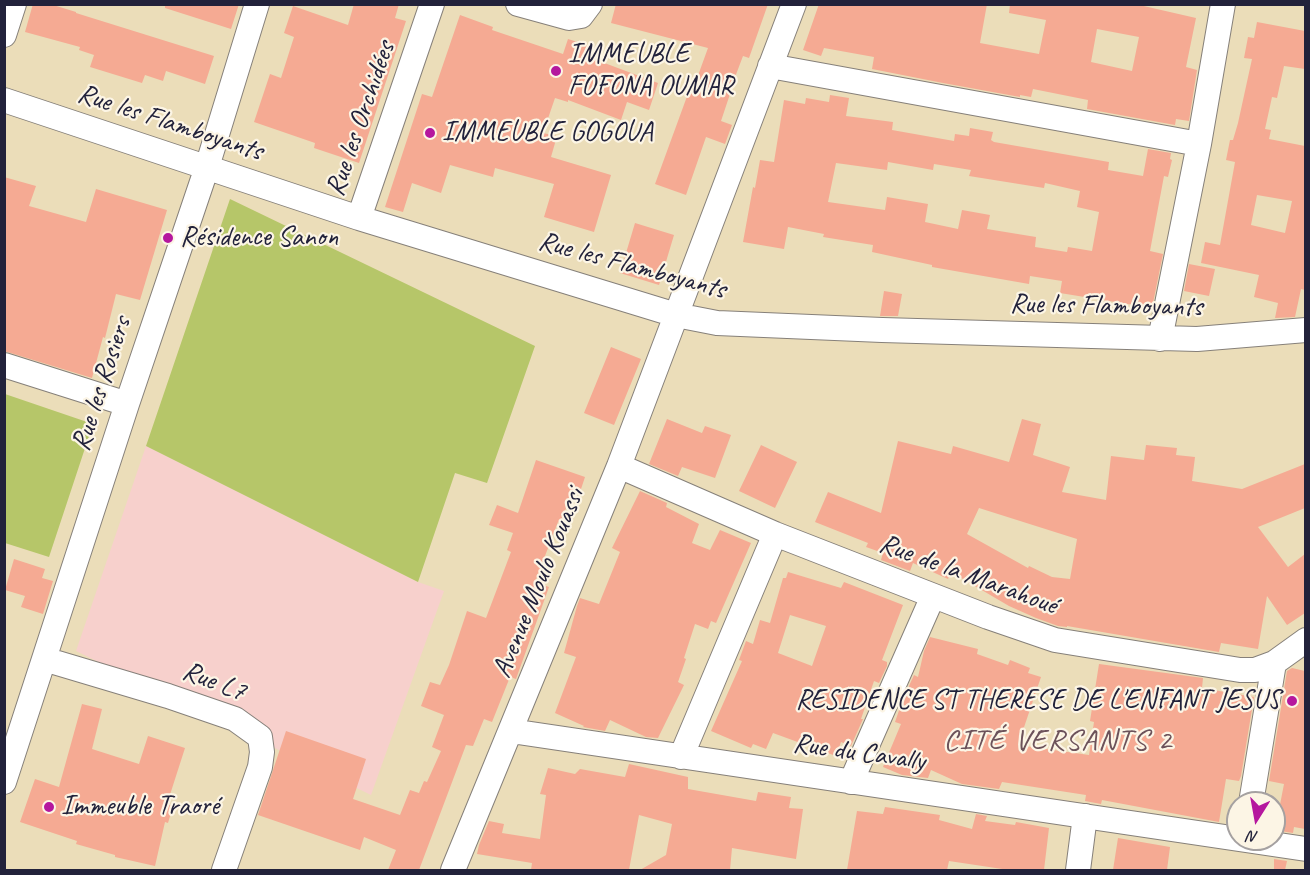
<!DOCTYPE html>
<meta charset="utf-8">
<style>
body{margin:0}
#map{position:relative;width:1310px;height:875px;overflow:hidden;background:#ebddb9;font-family:Caveat,sans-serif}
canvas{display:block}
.frame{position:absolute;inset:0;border:6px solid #22223b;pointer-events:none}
.north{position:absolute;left:1226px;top:791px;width:60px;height:60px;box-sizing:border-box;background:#fcf5e5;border:2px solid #a5a1a1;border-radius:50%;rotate:191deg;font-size:16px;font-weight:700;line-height:24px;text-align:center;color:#22223b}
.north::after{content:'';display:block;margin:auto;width:21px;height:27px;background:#b5179e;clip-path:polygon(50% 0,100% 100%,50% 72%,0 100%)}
</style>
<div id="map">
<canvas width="1310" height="875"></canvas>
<div class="frame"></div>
<div class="north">N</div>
</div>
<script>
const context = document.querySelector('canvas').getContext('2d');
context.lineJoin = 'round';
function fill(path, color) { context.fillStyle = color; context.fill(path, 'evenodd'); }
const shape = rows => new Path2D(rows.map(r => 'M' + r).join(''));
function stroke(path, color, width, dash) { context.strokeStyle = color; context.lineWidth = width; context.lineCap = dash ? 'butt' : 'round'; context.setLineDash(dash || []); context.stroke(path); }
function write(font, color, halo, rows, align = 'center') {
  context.font = font + ' Caveat,sans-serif'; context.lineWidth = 4.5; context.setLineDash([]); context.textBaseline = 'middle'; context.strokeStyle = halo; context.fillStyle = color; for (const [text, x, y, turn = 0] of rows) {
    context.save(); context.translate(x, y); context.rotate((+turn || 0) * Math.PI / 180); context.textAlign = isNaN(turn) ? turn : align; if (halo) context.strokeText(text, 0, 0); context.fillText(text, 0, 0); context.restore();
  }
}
fill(shape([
 [146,446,418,582,444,591,371,795,76,651]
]), '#f7d0cc');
fill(shape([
 [230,199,535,346,487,483,455,473,418,582,146,446],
 [5,394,93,424,49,557,5,543]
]), '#b6c669');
fill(shape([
 [33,4,50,4,76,12,76,13,214,56,205,84,166,71,163,81,145,75,142,83,90,67,94,55,79,50,80,47,25,32],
 [165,4,239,4,231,29,165,8],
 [354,4,399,4,395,18,406,21,359,163,314,148,315,143,254,122,270,74,281,78,294,37,284,33,293,6,348,25],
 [616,4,768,4,749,58,743,56,729,93,730,94,721,121,732,125,725,144,706,137,686,195,655,184,693,80,696,81,708,48,611,23],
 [819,4,987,4,980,43,1039,54,1046,20,1009,13,1010,4,1135,4,1196,18,1186,67,1197,70,1189,121,1176,119,1175,125,1087,109,1088,100,1033,89,1031,97,1020,95,1020,97,943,83,872,69,874,57,824,48,821,56,803,50],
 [1097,29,1139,37,1132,71,1091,62],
 [460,15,493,27,492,30,563,54,568,39,587,45,583,55,658,83,649,110,627,102,621,120,568,100,568,102,555,98,543,133,557,136,551,157,611,175,594,232,544,217,554,184,495,168,493,177,450,165,441,193,412,183,403,212,385,207,422,94,432,97],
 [1257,22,1305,31,1305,69,1284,66,1277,98,1272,97,1265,129,1271,130,1269,139,1305,146,1305,290,1301,289,1295,317,1275,318,1278,303,1254,297,1259,275,1201,263,1205,242,1220,245,1235,162,1226,160,1230,140,1233,140,1238,123,1252,59,1244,58,1248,37,1254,38],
 [1257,195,1292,201,1285,233,1251,225],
 [830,95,849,98,846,116,893,122,892,130,954,141,955,134,969,136,970,128,993,132,991,140,994,142,1109,162,1108,170,1143,176,1148,149,1171,153,1170,159,1172,160,1168,177,1164,176,1150,251,1163,254,1152,308,1060,293,1062,281,1030,276,1029,284,932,267,932,265,872,252,873,245,823,237,824,234,788,227,784,249,743,242,753,187,755,188,760,160,774,162,784,100,805,104,806,98,829,102],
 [888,162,933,170,934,164,971,170,969,176,1044,188,1045,183,1080,191,1077,207,1099,212,1092,251,1068,247,1067,252,1035,247,1036,237,987,229,990,215,962,210,958,229,925,222,928,204,887,197,885,210,828,202,836,163,887,170],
 [4,177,36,186,29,206,86,222,96,189,167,210,140,300,116,294,105,338,103,337,92,378,4,351],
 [635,223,674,235,659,285,620,273],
 [1189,264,1215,269,1209,296,1184,291],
 [884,291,902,294,898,316,880,316],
 [611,347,641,359,614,425,584,413],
 [667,419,702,433,705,426,731,435,715,478,682,467,678,476,649,464],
 [1022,419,1041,424,1033,455,1070,467,1062,492,1106,500,1111,456,1144,460,1146,445,1177,448,1176,455,1195,457,1192,481,1242,489,1305,464,1305,508,1258,527,1288,567,1305,554,1305,613,1287,625,1267,596,1258,649,1221,643,1219,652,1067,626,1067,627,1058,626,1036,618,1009,606,951,572,948,579,913,563,910,571,881,560,883,553,866,547,868,543,815,522,828,492,881,513,898,441,951,454,953,446,1009,462],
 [979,508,1077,539,1070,579,1052,577,1029,566,1028,568,967,534],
 [761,445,797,462,775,508,739,491],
 [536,460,585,477,579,495,575,493,571,506,567,505,561,523,558,522,535,582,549,587,516,679,510,677,492,722,484,719,473,746,466,745,419,870,388,870,396,850,364,837,360,850,258,815,286,731,366,759,353,799,400,815,410,790,419,793,424,781,427,782,441,751,432,747,444,715,421,706,430,682,440,685,449,665,467,611,486,618,511,552,507,550,513,533,489,525,497,505,518,513],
 [640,491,667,503,666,507,699,524,692,543,710,550,720,530,751,543,716,623,711,621,708,629,695,624,684,658,686,659,678,682,684,685,658,738,646,737,610,720,605,731,583,727,584,726,555,713,576,657,564,653,577,606,580,598,599,604,620,552,612,548],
 [14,559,45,569,42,578,53,581,43,614,21,607,25,596,5,590],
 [788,572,841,588,844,582,903,605,882,660,887,662,887,666,879,683,874,681,861,719,863,719,851,746,841,742,836,756,773,733,766,749,753,744,751,748,711,731,742,661,739,660,746,641,753,644,760,620,770,623,783,578,786,578],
 [790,615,826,626,812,666,778,653],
 [930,637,978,649,977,654,1008,665,1010,660,1030,668,1028,673,1041,677,1018,745,1089,755,1094,722,1090,721,1099,664,1203,678,1202,688,1254,697,1241,776,1239,781,1226,779,1219,822,1102,800,1101,804,1085,801,1086,795,1002,782,999,789,962,784,931,770,928,778,902,775,883,767,901,724,895,722,903,699,914,675,918,677,924,651],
 [1292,668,1305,671,1305,829,1294,827,1293,833,1274,830,1274,819,1277,820,1284,784,1269,781,1287,671],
 [82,704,102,709,92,749,139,764,148,736,185,748,167,804,173,806,168,823,165,822,155,866,115,857,115,855,76,844,77,841,20,822,35,779,59,787],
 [629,764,688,777,688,789,756,801,758,792,791,797,789,808,803,809,796,859,732,848,730,870,640,870,666,855,672,824,639,815,629,870,531,870,532,863,477,854,479,845,489,821,504,824,502,833,540,839,546,795,540,794,548,768,575,774,580,769,625,777],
 [885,807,940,815,939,820,972,829,976,814,987,816,985,821,1015,825,1016,822,1049,828,1044,870,1009,870,949,861,947,870,847,870,857,811,883,814],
 [1118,838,1170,847,1167,870,1113,870],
 [1274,859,1287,861,1285,870,1274,870]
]), '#f5aa93');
const street = shape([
 [518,4,569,18,581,16,590,4],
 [4,35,14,4],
 [770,66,1199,144],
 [4,100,359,218,676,315,717,323,882,330,1197,339,1306,330],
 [359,218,432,4],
 [1160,339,1199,144,1223,4],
 [4,365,127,404],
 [619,466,775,534,988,617,1055,640,1240,670,1255,670,1274,663,1306,640],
 [44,659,168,696,235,719,260,737,262,752,260,767,224,870],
 [511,731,1306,849],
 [681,757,775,534],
 [4,782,127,404,207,167,257,4],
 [851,782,933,596],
 [1251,803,1274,663],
 [453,870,619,466,794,4],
 [1078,870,1085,816]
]);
stroke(street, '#86807a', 26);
stroke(street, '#fff', 24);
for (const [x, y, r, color] of [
 [556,71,6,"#b5179e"],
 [430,133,6,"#b5179e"],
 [168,238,6,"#b5179e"],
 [1292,701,6,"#b5179e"],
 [49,807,6,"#b5179e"]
]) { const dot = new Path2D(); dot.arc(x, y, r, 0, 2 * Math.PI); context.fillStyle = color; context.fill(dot); stroke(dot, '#fcf5e5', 2); }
write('28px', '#22223b', '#fcf5e5', [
 ["IMMEUBLE",568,55],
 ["FOFONA OUMAR",568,87],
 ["IMMEUBLE GOGOUA",442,133],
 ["Résidence Sanon",180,238],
 ["RESIDENCE ST THERESE DE L'ENFANT JESUS",1280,701,"right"],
 ["Immeuble Traoré",61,807]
], 'left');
write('28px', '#22223b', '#fcf5e5', [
 ["Rue les Orchidées",361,119,-71],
 ["Rue les Flamboyants",170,123,18],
 ["Rue les Flamboyants",632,266,15],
 ["Rue les Flamboyants",1106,306,1],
 ["Rue les Rosiers",102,384,-72],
 ["Rue de la Marahoué",968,575,20],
 ["Avenue Moulo Kouassi",539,583,-68],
 ["Rue L7",214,682,21],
 ["Rue du Cavally",859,753,8]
]);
context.letterSpacing = '1.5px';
write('30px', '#6c525a', '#fcf5e5', [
 ["CITÉ VERSANTS 2",1058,741]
]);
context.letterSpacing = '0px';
</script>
